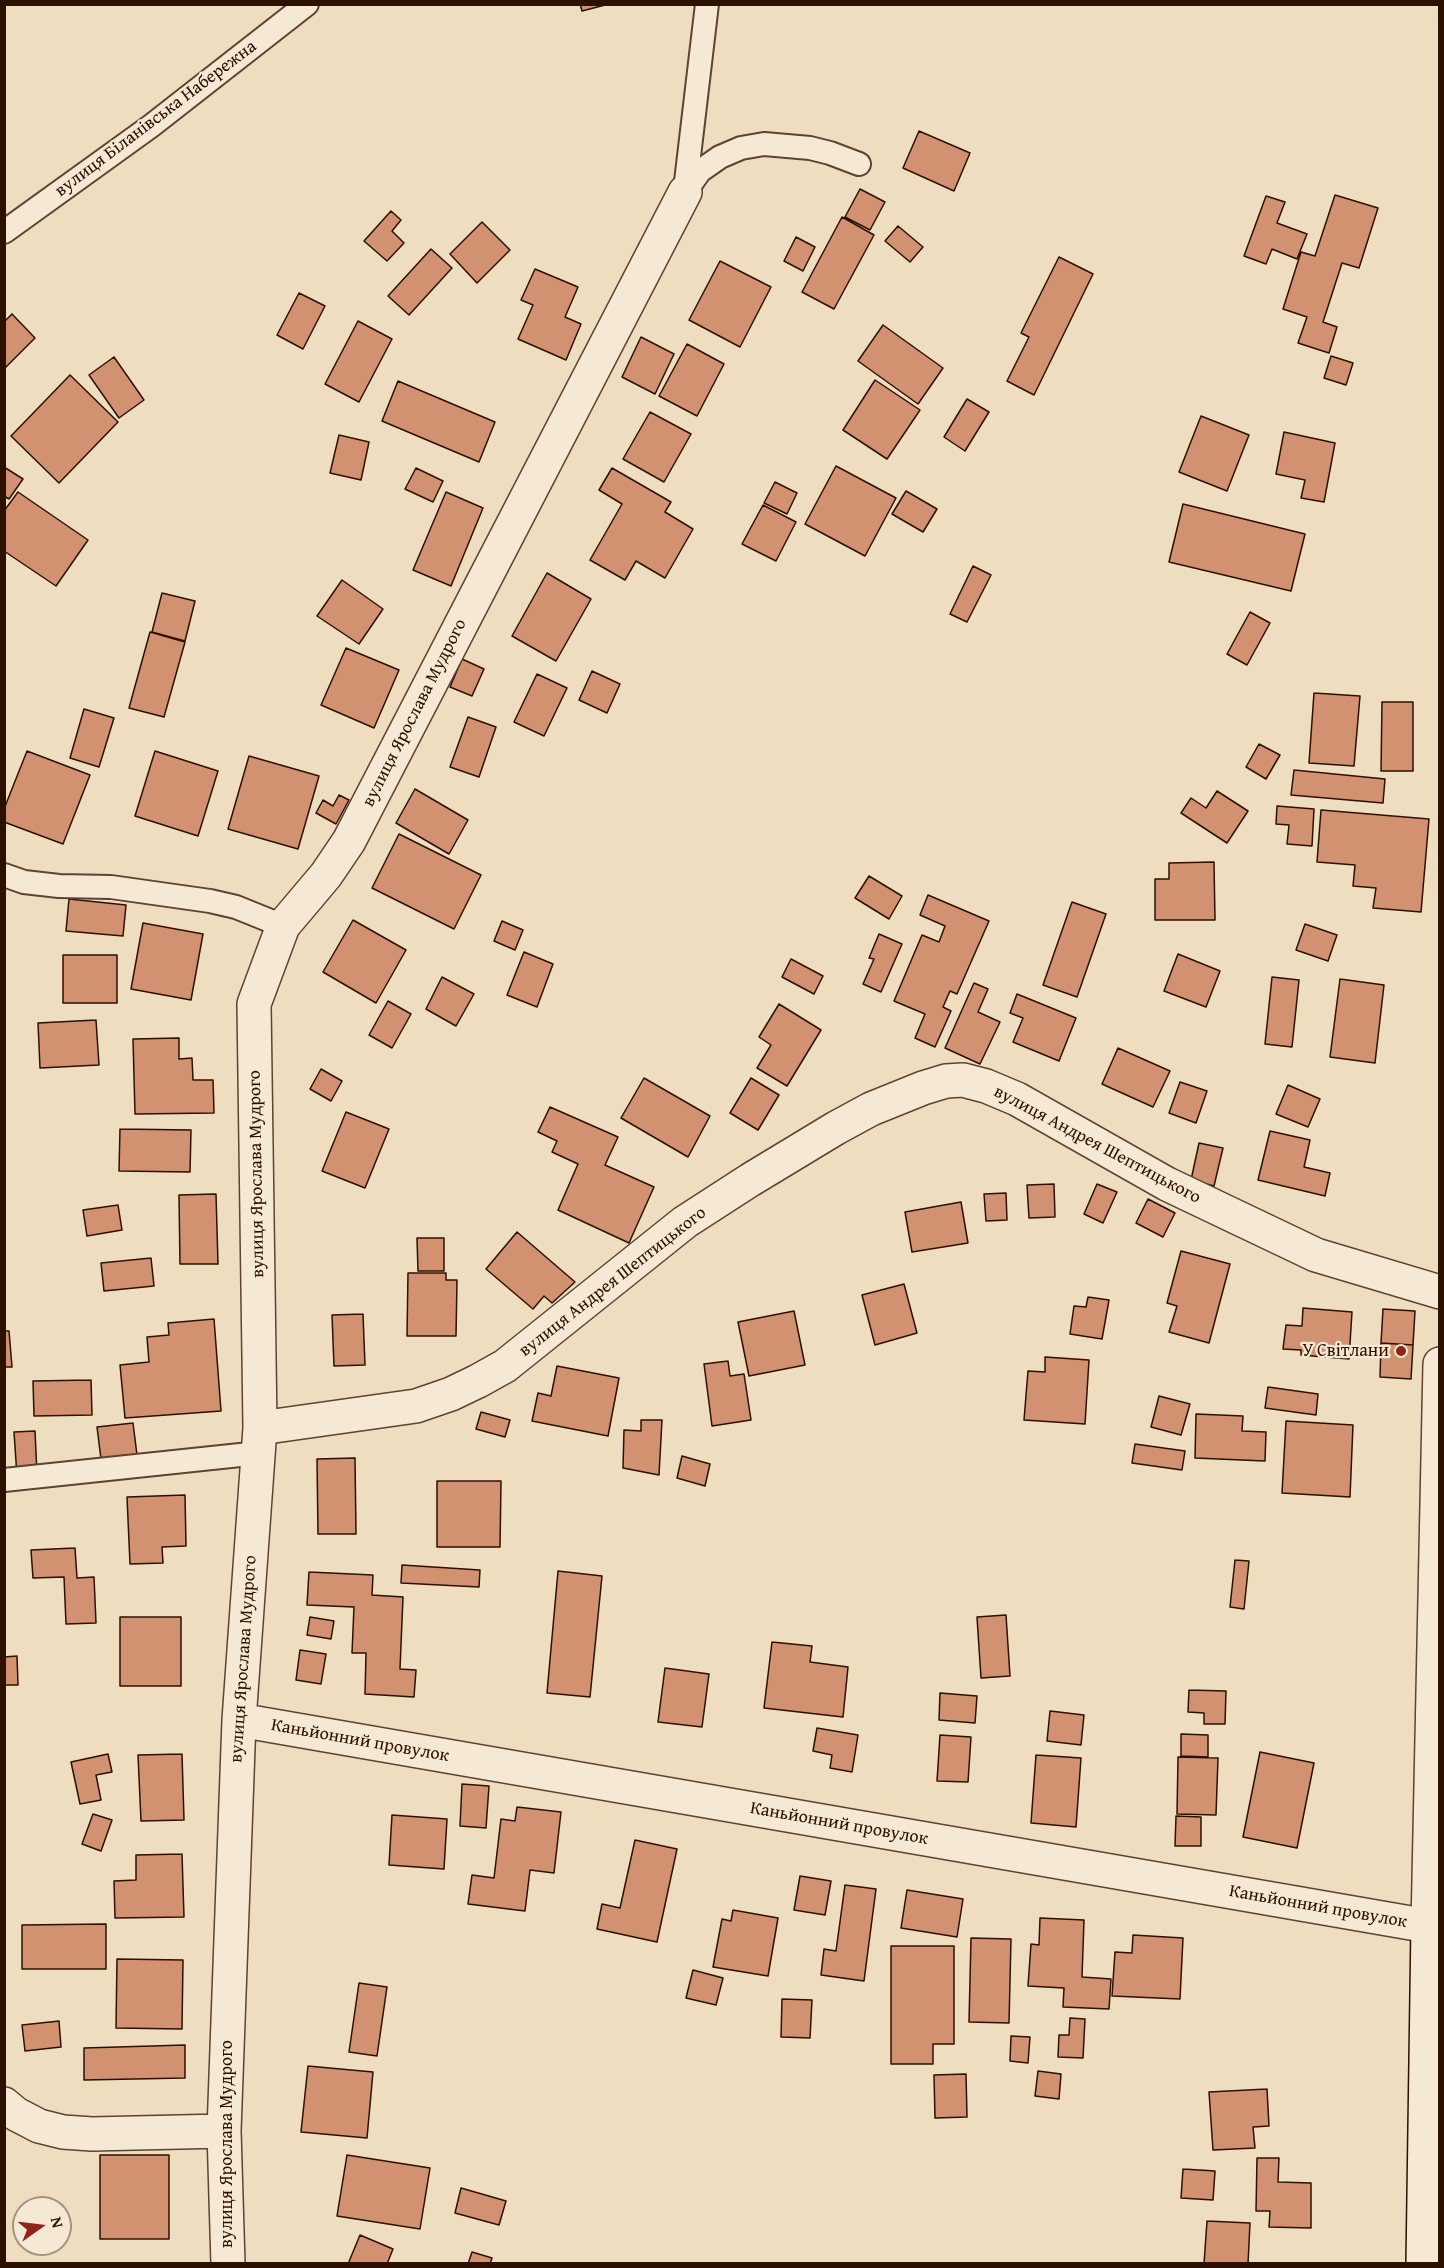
<!DOCTYPE html>
<meta charset="utf-8">
<style>
body{margin:0}
#map{position:relative;width:1444px;height:2268px;overflow:hidden;background:#efddc0;font-family:"Gentium Book Plus",serif}
canvas{display:block}
.frame{position:absolute;inset:0;border:6px solid #2c1000;pointer-events:none}
.north{position:absolute;left:12px;top:2196px;width:60px;height:60px;box-sizing:border-box;background:#f5e9d6;border:2px solid #a59280;border-radius:50%;rotate:76deg;font-size:16px;font-weight:700;line-height:24px;text-align:center;color:#2c1000}
.north::after{content:'';display:block;margin:auto;width:21px;height:27px;background:#8f2418;clip-path:polygon(50% 0,100% 100%,50% 72%,0 100%)}
</style>
<div id="map">
<canvas width="1444" height="2268"></canvas>
<div class="frame"></div>
<div class="north">N</div>
</div>
<script>
const context = document.querySelector('canvas').getContext('2d');
context.lineJoin = 'round';
function fill(path, color) { context.fillStyle = color; context.fill(path, 'evenodd'); }
const shape = rows => new Path2D(rows.map(r => 'M' + r).join(''));
function stroke(path, color, width, dash) { context.strokeStyle = color; context.lineWidth = width; context.lineCap = dash ? 'butt' : 'round'; context.setLineDash(dash || []); context.stroke(path); }
function write(font, color, halo, rows, align = 'center') {
  context.font = font + ' "Gentium Book Plus",serif'; context.lineWidth = 4.5; context.setLineDash([]); context.textBaseline = 'middle'; context.strokeStyle = halo; context.fillStyle = color; for (const [text, x, y, turn = 0] of rows) {
    context.save(); context.translate(x, y); context.rotate((+turn || 0) * Math.PI / 180); context.textAlign = isNaN(turn) ? turn : align; if (halo) context.strokeText(text, 0, 0); context.fillText(text, 0, 0); context.restore();
  }
}
const building = shape([
 [580,4,609,4,582,11,580,4],
 [919,131,970,153,954,191,903,168,919,131],
 [860,189,885,202,870,230,845,217,860,189],
 [1335,195,1378,208,1359,268,1342,263,1323,322,1337,327,1329,353,1298,343,1307,317,1283,309,1301,252,1315,256,1335,195],
 [1266,196,1285,202,1277,223,1307,234,1297,259,1272,249,1266,264,1244,256,1266,196],
 [391,211,401,220,392,231,404,243,387,261,364,241,391,211],
 [842,217,874,235,834,309,802,292,842,217],
 [482,222,510,250,477,283,450,254,482,222],
 [898,226,923,247,910,262,885,241,898,226],
 [796,237,815,247,803,271,784,261,796,237],
 [431,249,452,268,409,315,388,296,431,249],
 [1059,257,1093,274,1034,395,1007,381,1029,337,1021,333,1059,257],
 [720,261,771,287,740,347,689,320,720,261],
 [535,269,578,287,565,317,581,324,566,360,518,339,533,305,521,300,535,269],
 [299,293,325,306,303,349,277,335,299,293],
 [12,314,35,338,4,369,4,322,12,314],
 [358,321,392,339,359,402,325,384,358,321],
 [883,325,943,368,918,404,858,361,883,325],
 [641,337,674,354,655,394,622,377,641,337],
 [687,344,724,364,697,416,659,396,687,344],
 [1331,356,1353,363,1346,385,1324,378,1331,356],
 [114,357,144,400,119,418,89,375,114,357],
 [70,375,118,422,59,483,11,436,70,375],
 [875,380,920,410,887,459,843,430,875,380],
 [398,381,495,422,479,462,382,421,398,381],
 [967,399,989,412,965,451,944,437,967,399],
 [650,412,691,434,664,482,623,459,650,412],
 [1201,416,1249,435,1227,491,1179,472,1201,416],
 [1284,432,1335,443,1324,502,1301,498,1305,480,1276,474,1284,432],
 [339,435,369,442,361,480,330,473,339,435],
 [836,466,896,498,865,556,805,524,836,466],
 [4,467,23,479,9,499,4,496,4,467],
 [416,468,443,481,433,502,405,489,416,468],
 [612,468,671,502,665,512,693,529,665,578,636,561,625,580,590,560,622,504,599,490,612,468],
 [775,482,797,493,787,514,764,503,775,482],
 [906,491,937,509,923,532,892,514,906,491],
 [18,492,88,540,56,586,4,551,4,511,18,492],
 [446,492,483,508,451,586,413,570,446,492],
 [1183,504,1305,534,1291,591,1169,562,1183,504],
 [763,505,796,522,776,561,742,544,763,505],
 [973,566,991,575,967,622,950,614,973,566],
 [547,573,591,599,556,661,512,636,547,573],
 [342,580,383,609,359,644,317,616,342,580],
 [162,593,195,601,185,641,152,632,162,593],
 [1250,612,1270,623,1247,665,1227,654,1250,612],
 [150,632,185,642,164,717,129,708,150,632],
 [346,648,399,670,374,728,321,705,346,648],
 [462,659,484,669,472,696,450,687,462,659],
 [592,671,620,684,607,713,579,700,592,671],
 [537,674,567,688,544,736,514,722,537,674],
 [1314,693,1360,696,1354,766,1309,763,1314,693],
 [1382,702,1413,702,1413,771,1381,771,1382,702],
 [84,709,114,718,99,767,70,758,84,709],
 [468,717,496,727,479,777,450,767,468,717],
 [1259,744,1280,755,1266,779,1246,767,1259,744],
 [27,751,90,775,63,844,4,822,4,809,27,751],
 [155,751,218,771,198,836,135,816,155,751],
 [249,756,319,776,298,849,228,829,249,756],
 [1294,770,1385,779,1383,803,1291,795,1294,770],
 [415,789,468,820,449,854,396,823,415,789],
 [1217,791,1248,811,1227,843,1181,813,1191,798,1206,808,1217,791],
 [339,795,349,800,336,824,316,813,323,800,333,806,339,795],
 [1277,806,1314,809,1312,846,1287,844,1289,825,1276,824,1277,806],
 [1321,810,1429,819,1421,912,1373,908,1376,888,1353,886,1355,865,1317,862,1321,810],
 [399,834,481,875,454,929,372,888,399,834],
 [1214,862,1215,920,1155,920,1155,879,1169,879,1169,863,1214,862],
 [869,876,902,896,889,919,855,898,869,876],
 [928,895,989,921,957,994,950,991,943,1007,951,1011,935,1047,915,1038,925,1014,894,1001,922,935,939,942,945,926,920,915,928,895],
 [69,899,126,905,123,936,66,931,69,899],
 [1072,902,1106,914,1077,997,1043,985,1072,902],
 [353,920,406,950,376,1003,323,972,353,920],
 [502,921,523,930,515,950,494,941,502,921],
 [143,923,203,934,191,1000,131,989,143,923],
 [1305,924,1337,935,1328,961,1296,950,1305,924],
 [879,934,902,944,881,992,863,984,874,959,869,958,879,934],
 [524,952,553,964,537,1007,507,995,524,952],
 [1178,954,1220,971,1206,1007,1164,991,1178,954],
 [63,955,117,955,117,1003,63,1003,63,955],
 [791,959,823,976,814,994,782,977,791,959],
 [442,977,474,994,456,1026,426,1009,442,977],
 [1272,977,1299,980,1292,1047,1265,1044,1272,977],
 [1340,979,1384,985,1375,1063,1330,1057,1340,979],
 [974,983,988,989,978,1012,1000,1022,980,1064,945,1048,974,983],
 [1017,994,1076,1018,1059,1061,1013,1042,1023,1018,1010,1013,1017,994],
 [388,1001,411,1014,392,1048,369,1035,388,1001],
 [779,1004,821,1030,787,1086,757,1068,771,1045,759,1037,779,1004],
 [96,1020,99,1065,40,1068,38,1023,96,1020],
 [179,1038,179,1059,192,1058,193,1080,213,1080,214,1113,135,1114,133,1039,179,1038],
 [1118,1048,1170,1071,1153,1107,1102,1084,1118,1048],
 [321,1069,342,1081,331,1101,310,1089,321,1069],
 [644,1078,710,1116,688,1157,621,1118,644,1078],
 [751,1078,779,1095,758,1130,730,1113,751,1078],
 [1180,1082,1207,1091,1196,1123,1169,1113,1180,1082],
 [1288,1085,1320,1099,1308,1127,1276,1114,1288,1085],
 [550,1107,618,1137,605,1165,654,1187,629,1243,558,1210,578,1164,552,1152,557,1141,538,1132,550,1107],
 [346,1112,389,1129,365,1188,322,1171,346,1112],
 [120,1129,191,1130,190,1172,119,1171,120,1129],
 [1270,1131,1310,1140,1304,1167,1330,1173,1325,1196,1258,1180,1270,1131],
 [1199,1143,1223,1148,1214,1186,1191,1180,1199,1143],
 [1054,1184,1055,1217,1029,1218,1027,1185,1054,1184],
 [1097,1184,1117,1192,1103,1223,1084,1214,1097,1184],
 [1006,1193,1007,1220,986,1221,984,1194,1006,1193],
 [216,1194,218,1264,180,1264,179,1195,216,1194],
 [1148,1199,1175,1213,1163,1237,1136,1223,1148,1199],
 [961,1202,968,1243,912,1252,905,1212,961,1202],
 [118,1205,122,1230,87,1236,83,1210,118,1205],
 [517,1232,575,1282,552,1303,544,1296,533,1309,486,1269,517,1232],
 [417,1238,444,1238,444,1271,418,1271,417,1238],
 [1181,1251,1230,1264,1209,1343,1169,1332,1177,1306,1167,1303,1181,1251],
 [151,1258,154,1286,104,1291,101,1263,151,1258],
 [408,1273,446,1273,446,1280,457,1280,456,1336,407,1336,408,1273],
 [904,1284,917,1333,875,1345,862,1295,904,1284],
 [1088,1297,1109,1300,1102,1339,1070,1334,1074,1306,1086,1307,1088,1297],
 [1303,1308,1352,1312,1349,1359,1301,1355,1301,1350,1283,1349,1286,1325,1302,1326,1303,1308],
 [1383,1309,1415,1311,1413,1345,1381,1343,1383,1309],
 [794,1311,805,1365,749,1376,738,1322,794,1311],
 [363,1314,365,1365,334,1366,332,1315,363,1314],
 [214,1319,221,1411,125,1418,120,1365,149,1362,147,1337,169,1335,168,1323,214,1319],
 [4,1331,9,1331,12,1367,4,1367,4,1331],
 [1381,1343,1413,1345,1411,1379,1380,1377,1381,1343],
 [1045,1357,1089,1360,1085,1424,1024,1420,1028,1371,1045,1372,1045,1357],
 [728,1361,730,1376,744,1374,751,1420,712,1426,704,1364,728,1361],
 [557,1366,619,1378,608,1436,532,1421,538,1393,551,1396,557,1366],
 [91,1380,92,1415,34,1416,33,1381,91,1380],
 [1268,1387,1318,1394,1316,1415,1265,1408,1268,1387],
 [1159,1396,1190,1404,1181,1435,1151,1427,1159,1396],
 [481,1412,510,1420,505,1437,476,1429,481,1412],
 [1196,1414,1243,1416,1242,1431,1266,1432,1265,1461,1195,1458,1196,1414],
 [641,1420,662,1420,659,1475,623,1468,624,1430,641,1431,641,1420],
 [1286,1421,1353,1425,1350,1497,1282,1493,1286,1421],
 [133,1423,138,1463,102,1467,97,1427,133,1423],
 [35,1431,37,1474,17,1476,14,1432,35,1431],
 [1135,1444,1185,1451,1182,1470,1132,1463,1135,1444],
 [682,1456,710,1464,705,1486,677,1478,682,1456],
 [355,1458,356,1534,318,1534,317,1459,355,1458],
 [437,1481,501,1481,500,1547,437,1547,437,1481],
 [185,1495,186,1546,162,1547,163,1563,130,1564,127,1497,185,1495],
 [75,1548,77,1578,94,1577,96,1623,66,1624,64,1577,33,1578,31,1550,75,1548],
 [1235,1560,1249,1561,1244,1609,1230,1607,1235,1560],
 [402,1565,480,1570,479,1587,401,1583,402,1565],
 [558,1571,602,1576,590,1697,547,1693,558,1571],
 [309,1572,373,1575,372,1595,403,1597,400,1669,416,1670,414,1697,365,1694,366,1653,352,1653,354,1607,307,1605,309,1572],
 [1006,1615,1010,1676,981,1678,977,1617,1006,1615],
 [120,1617,181,1617,181,1686,120,1686,120,1617],
 [310,1617,334,1621,331,1639,307,1635,310,1617],
 [772,1642,812,1646,810,1662,848,1667,843,1717,764,1708,772,1642],
 [300,1650,326,1654,321,1684,296,1680,300,1650],
 [17,1656,18,1685,4,1685,4,1657,17,1656],
 [665,1668,709,1674,702,1727,658,1722,665,1668],
 [1189,1690,1226,1691,1225,1724,1204,1724,1204,1713,1188,1712,1189,1690],
 [940,1693,977,1696,975,1723,939,1720,940,1693],
 [1050,1711,1084,1715,1081,1745,1047,1741,1050,1711],
 [817,1728,858,1735,852,1772,830,1768,832,1755,813,1751,817,1728],
 [1181,1734,1208,1735,1208,1757,1181,1756,1181,1734],
 [940,1735,971,1737,968,1782,937,1781,940,1735],
 [1260,1752,1314,1763,1297,1848,1243,1837,1260,1752],
 [108,1754,112,1772,96,1775,101,1800,80,1804,71,1762,108,1754],
 [182,1754,184,1820,141,1821,138,1755,182,1754],
 [1036,1755,1081,1758,1076,1827,1031,1823,1036,1755],
 [1178,1757,1218,1758,1216,1815,1177,1814,1178,1757],
 [462,1784,489,1786,486,1828,460,1826,462,1784],
 [517,1807,561,1812,554,1873,530,1870,525,1911,468,1904,472,1875,494,1878,501,1819,515,1821,517,1807],
 [93,1814,112,1820,101,1851,82,1844,93,1814],
 [392,1815,447,1819,444,1869,389,1865,392,1815],
 [1176,1816,1201,1817,1201,1846,1175,1846,1176,1816],
 [635,1840,677,1849,657,1942,597,1929,602,1904,620,1908,635,1840],
 [182,1854,184,1917,115,1918,114,1881,136,1880,136,1855,182,1854],
 [800,1876,831,1881,825,1915,794,1910,800,1876],
 [845,1885,876,1889,864,1981,821,1975,824,1949,836,1951,845,1885],
 [907,1890,963,1899,957,1937,901,1928,907,1890],
 [733,1910,778,1918,768,1976,713,1967,722,1919,731,1921,733,1910],
 [1040,1918,1084,1920,1082,1977,1111,1979,1109,2009,1063,2007,1064,1988,1028,1986,1031,1944,1039,1945,1040,1918],
 [106,1924,106,1969,22,1969,22,1925,106,1924],
 [1133,1935,1183,1938,1180,1999,1112,1996,1115,1952,1132,1953,1133,1935],
 [971,1938,1011,1939,1009,2023,969,2022,971,1938],
 [891,1946,954,1946,954,2044,933,2044,933,2064,891,2064,891,1946],
 [117,1959,183,1960,182,2029,116,2028,117,1959],
 [693,1970,723,1978,716,2005,686,1998,693,1970],
 [359,1983,387,1987,377,2056,349,2052,359,1983],
 [782,1999,812,2000,810,2038,781,2037,782,1999],
 [1070,2018,1085,2019,1083,2058,1058,2057,1059,2035,1069,2035,1070,2018],
 [59,2021,61,2047,25,2051,22,2025,59,2021],
 [1011,2036,1030,2037,1028,2063,1010,2061,1011,2036],
 [185,2045,185,2078,84,2080,84,2048,185,2045],
 [308,2066,373,2072,367,2138,301,2132,308,2066],
 [1038,2071,1061,2074,1059,2099,1035,2096,1038,2071],
 [966,2074,967,2117,935,2118,934,2075,966,2074],
 [1267,2089,1269,2126,1253,2127,1255,2148,1213,2150,1209,2092,1267,2089],
 [100,2155,169,2155,169,2239,100,2239,100,2155],
 [347,2155,430,2168,420,2229,337,2216,347,2155],
 [1257,2158,1279,2158,1278,2182,1311,2183,1311,2228,1269,2227,1270,2211,1256,2211,1257,2158],
 [1183,2169,1215,2171,1213,2200,1181,2198,1183,2169],
 [461,2188,506,2201,499,2225,455,2213,461,2188],
 [1207,2221,1250,2223,1248,2264,1204,2264,1207,2221],
 [360,2235,393,2249,387,2264,348,2264,360,2235],
 [472,2252,492,2258,490,2264,468,2264,472,2252]
]);
fill(building, '#d29272');
stroke(building, '#2c1000', 1.5);
const lane = shape([
 [685,190,707,4],
 [685,192,700,171,720,157,741,148,764,144,810,148,830,153,859,164],
 [4,232,151,126,307,4],
 [4,875,24,882,59,886,111,887,210,901,236,907,283,926],
 [4,1480,259,1453]
]);
const street = shape([
 [260,1428,416,1406,451,1394,478,1381,505,1366,685,1222,750,1180,836,1128,871,1109,923,1088,946,1081,963,1080,986,1086,1017,1099,1167,1184,1316,1255,1440,1292],
 [239,1720,1428,1926,1440,1364],
 [4,2104,16,2114,39,2126,63,2132,92,2134,224,2131],
 [228,2264,224,2131,239,1720,260,1428,254,1004,283,926,326,875,349,841,685,192]
]);
const secondary = shape([
 [1423,2264,1428,1926,1440,1926]
]);
stroke(lane, '#5d4330', 26);
stroke(street, '#5d4330', 36);
stroke(secondary, '#2c1000', 36);
stroke(lane, '#f5e9d6', 22);
stroke(street, '#f5e9d6', 33);
stroke(secondary, '#f5e9d6', 33);
for (const [x, y, r, color] of [
 [1401,1351,6,"#8f2418"]
]) { const dot = new Path2D(); dot.arc(x, y, r, 0, 2 * Math.PI); context.fillStyle = color; context.fill(dot); stroke(dot, '#f5e9d6', 2); }
write('18px', '#2c1000', '#f5e9d6', [
 ["вулиця Біланівська Набережна",156,119,-37],
 ["вулиця Ярослава Мудрого",415,713,-63],
 ["вулиця Андрея Шептицького",1097,1145,28],
 ["вулиця Ярослава Мудрого",257,1174,-91],
 ["вулиця Андрея Шептицького",613,1282,-38],
 ["вулиця Ярослава Мудрого",244,1659,-86],
 ["Каньйонний провулок",360,1741,10],
 ["Каньйонний провулок",839,1824,10],
 ["Каньйонний провулок",1318,1907,10],
 ["вулиця Ярослава Мудрого",227,2144,-90]
]);
write('18px', '#2c1000', '#f5e9d6', [
 ["У Світлани",1389,1351]
], 'right');
</script>
